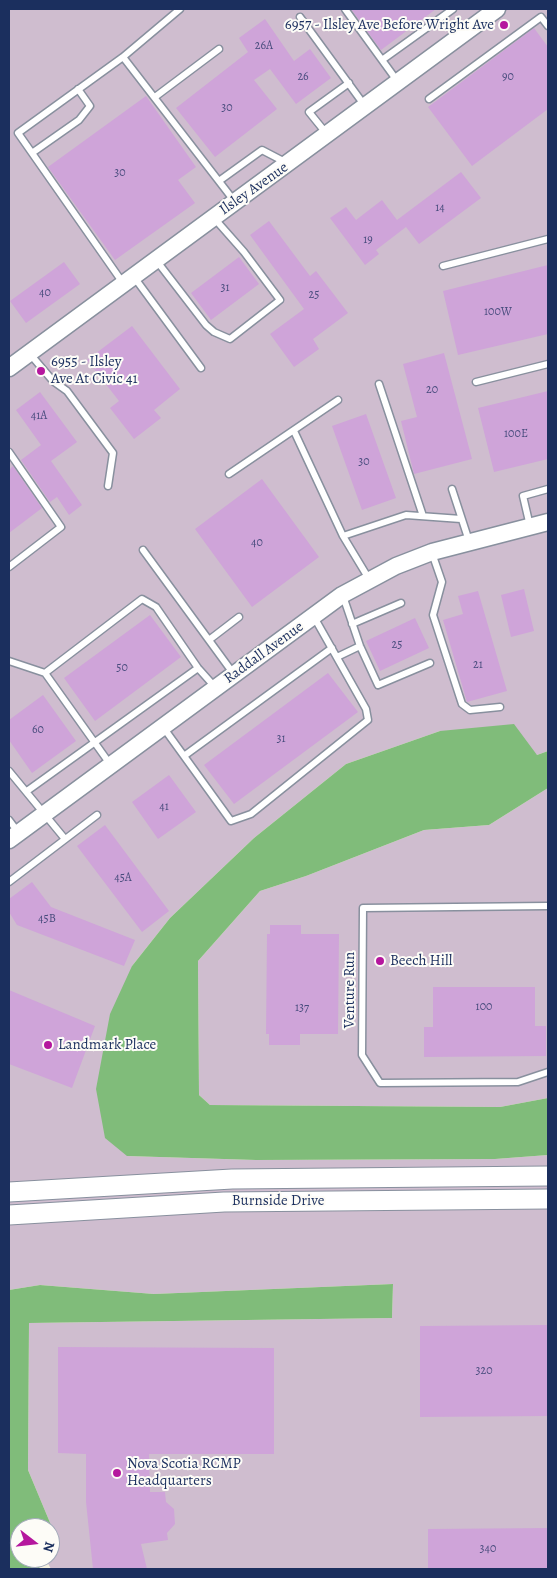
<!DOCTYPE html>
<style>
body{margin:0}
#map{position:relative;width:557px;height:1578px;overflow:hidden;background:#f5f0de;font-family:Alegreya,serif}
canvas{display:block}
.frame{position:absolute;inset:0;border:10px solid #1b2f5e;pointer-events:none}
.north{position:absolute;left:10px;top:1518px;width:50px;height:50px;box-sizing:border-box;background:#fdfcf7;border:1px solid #a3aaba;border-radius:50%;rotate:106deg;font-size:14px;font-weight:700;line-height:20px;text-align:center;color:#1b2f5e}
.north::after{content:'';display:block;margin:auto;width:18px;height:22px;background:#b5179e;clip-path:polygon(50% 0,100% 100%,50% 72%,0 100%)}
</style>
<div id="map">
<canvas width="557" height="1578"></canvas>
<div class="frame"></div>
<div class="north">N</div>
</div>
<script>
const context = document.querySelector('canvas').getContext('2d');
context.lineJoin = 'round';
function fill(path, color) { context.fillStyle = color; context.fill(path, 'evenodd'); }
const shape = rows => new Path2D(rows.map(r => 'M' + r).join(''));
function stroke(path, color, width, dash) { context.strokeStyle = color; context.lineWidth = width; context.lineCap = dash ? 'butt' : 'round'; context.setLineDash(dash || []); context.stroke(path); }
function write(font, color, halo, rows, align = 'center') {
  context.font = font + ' Alegreya,serif'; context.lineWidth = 4; context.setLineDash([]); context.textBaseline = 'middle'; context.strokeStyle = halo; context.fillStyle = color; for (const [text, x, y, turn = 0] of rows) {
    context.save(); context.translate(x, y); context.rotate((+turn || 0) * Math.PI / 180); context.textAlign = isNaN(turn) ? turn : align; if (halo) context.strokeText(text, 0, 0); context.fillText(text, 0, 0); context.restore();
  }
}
fill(shape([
 [9,9,548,9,548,751,537,755,440,731,346,764,254,838,170,918,132,966,127,1156,256,1160,495,1159,548,1155,548,1569,51,1569,45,1558,50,1558,51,1525,28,1470,29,1323,392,1318,393,1284,154,1294,40,1285,9,1290],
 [548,788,548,1098,500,1107,210,1105,199,1095,198,961,260,891,306,876,424,830,489,825]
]), '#cfbdcf');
fill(shape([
 [514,724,537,755,548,751,548,788,489,825,424,830,306,876,260,891,198,961,199,1095,210,1105,500,1107,548,1098,548,1155,495,1159,256,1160,127,1156,105,1138,96,1089,110,1014,132,966,170,918,254,838,346,764,440,731],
 [393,1284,392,1318,29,1323,28,1470,51,1525,50,1528,20,1528,20,1558,42,1558,39,1569,9,1569,9,1290,40,1285,154,1294]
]), '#80bc7a');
fill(shape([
 [351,9,436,9,381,50],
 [265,19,294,61,310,49,331,78,296,104,270,69,254,80,277,109,215,157,176,108,248,52,239,38],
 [534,28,548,47,548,109,472,166,428,107],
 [146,96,196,167,178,180,195,203,115,260,48,167],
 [461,172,481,198,419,244,406,227,376,250,379,254,365,265,330,218,346,207,356,220,382,200,397,220],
 [269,221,310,276,316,271,348,313,313,339,319,349,294,367,270,334,304,309,250,235],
 [239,257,259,284,211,320,191,293],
 [64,262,80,284,26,323,10,301],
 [548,265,548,334,458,355,443,291],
 [132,326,180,389,154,410,161,418,134,439,110,408,119,401,87,360],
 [444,353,472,459,414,474,401,421,417,417,403,364],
 [548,391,548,459,494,472,478,408],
 [40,392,77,442,51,461,82,505,69,515,57,497,50,502,21,460,41,445,16,410],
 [366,414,396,498,362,510,332,426],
 [13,466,42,508,9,533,9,470],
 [262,479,319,557,252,607,195,529],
 [524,589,534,631,511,637,501,595],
 [478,591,507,691,467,702,443,620,463,614,458,596],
 [150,615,181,657,95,721,64,678],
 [415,618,429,648,380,671,366,641],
 [328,673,358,712,234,804,204,765],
 [43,695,76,741,32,773,9,740,9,720],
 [169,775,196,812,158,839,132,802],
 [105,825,169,911,142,932,77,846],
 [32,882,51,907,135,940,124,966,17,925,9,912,9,899],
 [270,925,301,925,301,934,339,934,338,1034,300,1034,300,1045,269,1045,269,1034,266,1034,267,934,270,934],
 [433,987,535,987,535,1026,546,1026,546,1056,424,1057,424,1027,433,1027],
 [9,990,95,1026,72,1088,9,1064],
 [548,1325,548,1416,420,1417,420,1326],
 [58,1347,274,1348,274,1454,149,1454,150,1492,165,1492,166,1502,174,1509,175,1524,167,1533,168,1540,141,1544,147,1569,93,1569,86,1502,86,1454,58,1453],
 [548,1528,548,1569,428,1569,428,1529]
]), '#cfa4d9');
const service = shape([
 [345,9,398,82],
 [300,17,365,106],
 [123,57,180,9],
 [382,60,453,9],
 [155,97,219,49],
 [429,99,541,17,548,26],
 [326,133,309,112,349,83],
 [32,153,79,120,90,106,78,89],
 [219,181,262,150,285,162],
 [156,260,206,325,214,332,230,339,280,300,244,252,214,218],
 [443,266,548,239],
 [134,277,201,368],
 [123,283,18,133,123,57,235,202],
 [30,354,53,381,67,391,113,453,108,486],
 [476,382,548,364],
 [379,384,423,516],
 [294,431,343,536,369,579],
 [9,452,61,527,9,567],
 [229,474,338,400],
 [452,489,469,541],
 [530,526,523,496,548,489],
 [343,536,406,515,461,519],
 [143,550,233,673],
 [432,553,442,582,433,615,462,704,470,710,500,707],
 [343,596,360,646,378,685,430,663],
 [352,624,401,603],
 [209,640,239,617],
 [337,657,360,646],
 [9,661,45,673,142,599,156,607,198,668,215,687],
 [45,673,110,764],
 [163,727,231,821,251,814,368,720,366,709,314,617],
 [184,756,332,648],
 [9,771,65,839],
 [27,791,198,668],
 [9,820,18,832],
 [9,882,97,815],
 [548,906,363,908,362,1055,380,1083,518,1082,548,1072]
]);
const tertiary = shape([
 [9,368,497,9],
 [9,840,342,595,396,566,432,552,548,522]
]);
const secondary = shape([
 [9,1192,232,1179,548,1176],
 [9,1215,224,1202,548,1199]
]);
stroke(service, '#88909e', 9);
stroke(tertiary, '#88909e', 19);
stroke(secondary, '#88909e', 21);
stroke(service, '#fff', 6);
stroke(tertiary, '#fff', 16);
stroke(secondary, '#fff', 19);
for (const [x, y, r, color] of [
 [504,25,5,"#b5179e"],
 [41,371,5,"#b5179e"],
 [380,961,5,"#b5179e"],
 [48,1045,5,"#b5179e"],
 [117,1473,5,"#b5179e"]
]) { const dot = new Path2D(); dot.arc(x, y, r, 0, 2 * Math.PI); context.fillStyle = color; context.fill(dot); stroke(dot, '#fdfcf7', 2); }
write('12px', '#484c7d', null, [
 ["26A",264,46],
 ["26",303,77],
 ["90",508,77],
 ["30",227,108],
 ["30",120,173],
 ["14",440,208],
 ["19",368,240],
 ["31",225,288],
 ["40",45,293],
 ["25",314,295],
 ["100W",498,312],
 ["20",432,390],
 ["41A",39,416],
 ["100E",516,434],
 ["30",364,462],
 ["40",257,543],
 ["25",397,645],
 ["21",478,665],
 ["50",122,668],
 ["60",38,730],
 ["31",281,739],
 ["41",164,807],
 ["45A",123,878],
 ["45B",47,919],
 ["100",484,1007],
 ["137",302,1008],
 ["320",484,1371],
 ["340",488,1549]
]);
write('15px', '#1b2f5e', '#fdfcf7', [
 ["6957 - Ilsley Ave Before Wright Ave",494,25,"right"],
 ["6955 - Ilsley",51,362],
 ["Ave At Civic 41",51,379],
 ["Beech Hill",390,961],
 ["Landmark Place",58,1045],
 ["Nova Scotia RCMP",127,1464],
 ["Headquarters",127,1481]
], 'left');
write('15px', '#1b2f5e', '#fdfcf7', [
 ["Ilsley Avenue",254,189,-35],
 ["Raddall Avenue",264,653,-36],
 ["Venture Run",350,990,-90],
 ["Burnside Drive",278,1201]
]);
</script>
